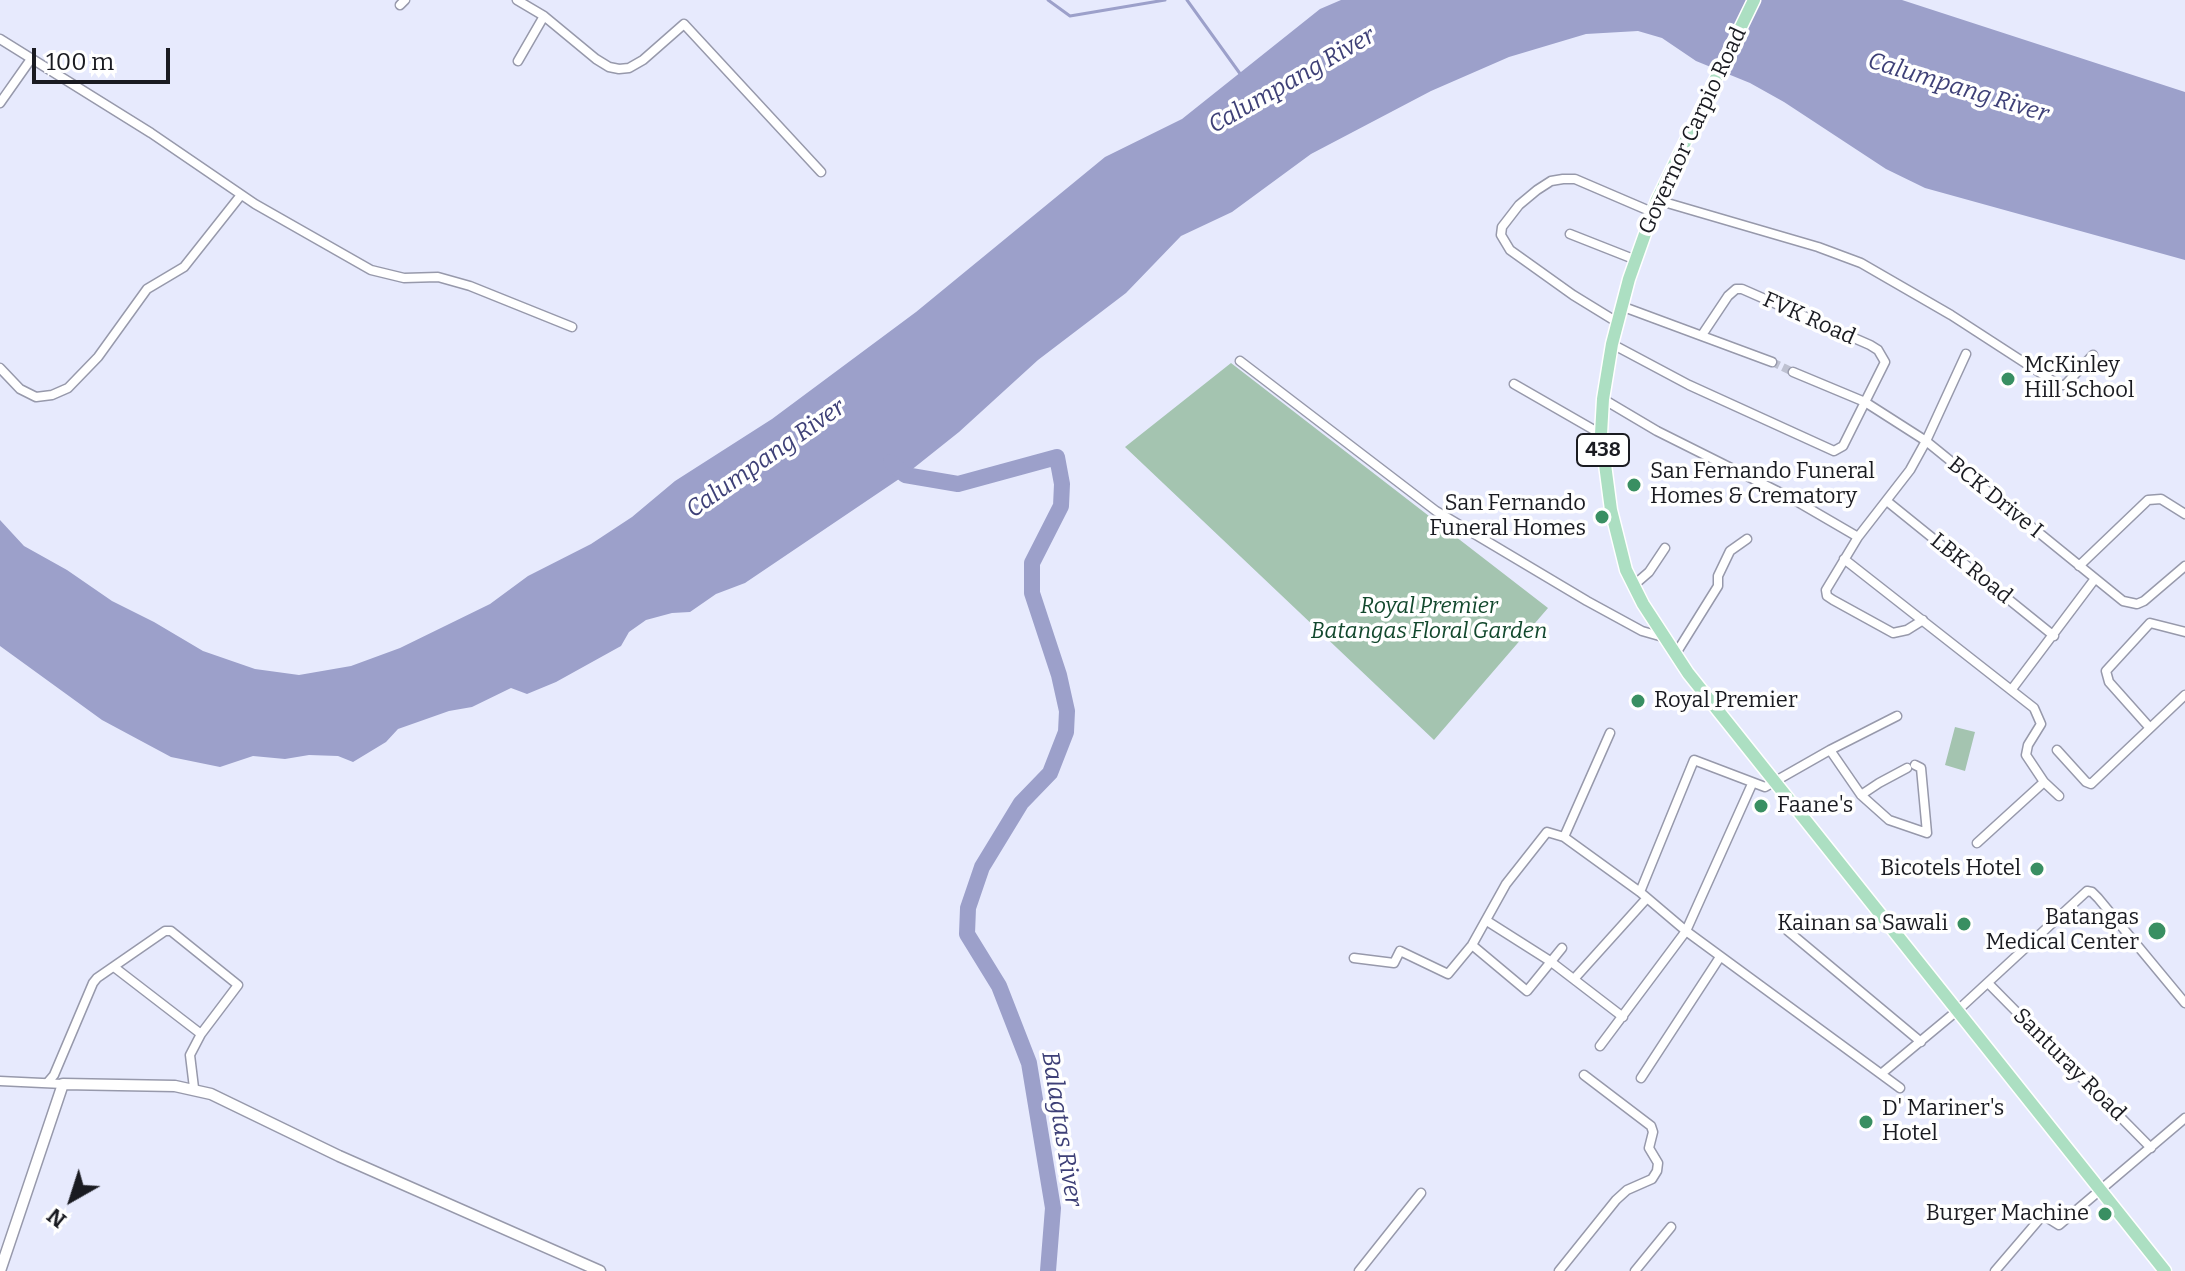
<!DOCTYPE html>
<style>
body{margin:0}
#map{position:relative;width:2185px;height:1271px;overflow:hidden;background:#e7eafd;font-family:Bitter,serif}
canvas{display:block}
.north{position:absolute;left:32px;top:1159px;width:80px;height:80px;-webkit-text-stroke:6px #fff;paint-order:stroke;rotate:219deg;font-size:22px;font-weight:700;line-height:32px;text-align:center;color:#1a1b21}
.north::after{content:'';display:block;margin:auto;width:28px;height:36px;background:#1a1b21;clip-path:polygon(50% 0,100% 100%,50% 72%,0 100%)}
.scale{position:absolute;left:32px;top:48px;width:138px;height:36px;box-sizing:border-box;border:4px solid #1a1b21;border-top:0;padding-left:10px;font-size:24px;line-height:28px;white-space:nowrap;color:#1a1b21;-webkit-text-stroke:6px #fff;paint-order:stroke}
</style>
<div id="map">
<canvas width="2185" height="1271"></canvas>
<div class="north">N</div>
<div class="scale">100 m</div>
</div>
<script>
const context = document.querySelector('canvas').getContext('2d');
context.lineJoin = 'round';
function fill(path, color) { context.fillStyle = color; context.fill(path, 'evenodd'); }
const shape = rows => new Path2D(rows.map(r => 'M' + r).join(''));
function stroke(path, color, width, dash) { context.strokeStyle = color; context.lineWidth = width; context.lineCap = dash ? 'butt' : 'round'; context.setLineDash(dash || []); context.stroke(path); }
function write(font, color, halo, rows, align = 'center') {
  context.font = font + ' Bitter,serif'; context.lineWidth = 7; context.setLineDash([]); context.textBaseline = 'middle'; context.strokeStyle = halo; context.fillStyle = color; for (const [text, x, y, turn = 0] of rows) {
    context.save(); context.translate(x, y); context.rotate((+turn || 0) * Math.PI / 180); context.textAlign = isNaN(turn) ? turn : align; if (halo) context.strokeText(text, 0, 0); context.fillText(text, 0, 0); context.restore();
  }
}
fill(shape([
 [1231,363,1548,608,1434,740,1125,447],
 [1955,727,1975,732,1965,771,1945,765]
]), '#a4c4b0');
fill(shape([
 [1341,0,1902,0,2185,92,2185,260,1925,188,1886,169,1784,102,1750,83,1696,61,1662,38,1638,31,1586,34,1509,57,1431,91,1311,154,1232,212,1181,236,1126,293,1038,360,959,432,905,475,745,583,716,594,690,612,672,613,646,620,629,632,621,646,556,682,527,694,511,688,472,707,449,711,398,729,386,742,353,762,338,756,309,755,285,759,253,756,220,767,171,757,102,720,0,646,0,520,24,546,67,570,112,601,154,622,203,651,255,669,299,675,351,666,400,648,490,604,528,576,591,544,632,517,675,481,772,419,916,312,1105,157,1182,119,1320,9]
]), '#9ca0ca');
stroke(shape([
 [1048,0,1070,16,1165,0],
 [1187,0,1241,75]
]), '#9ca0ca', 3);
stroke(shape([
 [891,462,905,475,958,484,1057,457,1062,484,1061,506,1032,563,1032,593,1059,675,1067,711,1066,732,1050,773,1021,803,982,867,968,908,967,934,999,986,1029,1063,1053,1208,1048,1271]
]), '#9ca0ca', 16);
stroke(shape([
 [1772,362,1793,372]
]), '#bec1d1', 8, [8, 4]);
const minor = shape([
 [517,0,544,16,596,59,609,67,619,69,629,68,643,60,684,24,821,172],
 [400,5,405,0],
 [0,39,151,133,255,204,371,270,404,278,438,277,470,286,572,327],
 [518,61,544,16],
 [0,103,31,59],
 [1657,200,1818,247,1861,263,1951,315,2059,385,2065,385,2093,355],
 [1570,234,1636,260],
 [1621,306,1772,362],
 [1617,322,1573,295,1510,250,1501,235,1502,227,1519,205,1537,190,1551,181,1563,179,1575,179,1652,212],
 [1612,344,1689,385,1834,451,1843,446,1885,362,1878,350,1870,345,1742,289,1736,289,1728,296,1702,335],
 [1240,361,1436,511,1587,601,1642,631,1663,637],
 [0,368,20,389,36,397,52,395,68,388,98,357,147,289,184,267,241,195],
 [1793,372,1865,402,1926,441,2123,601,2137,604,2144,601,2185,566],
 [1514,384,1601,434],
 [1603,399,1657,431,1791,498,1858,537],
 [1888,502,2054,636],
 [1844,559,2034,708,2041,724,2028,745,2026,755,2044,782,2059,796],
 [2079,566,2148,500,2161,499,2185,514],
 [1634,585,1649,572,1665,548],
 [1923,620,1907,630,1893,633,1833,600,1827,596,1826,590,1858,537,1910,470,1926,441,1966,354],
 [1675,655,1718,586,1718,576,1730,551,1747,539],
 [2012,689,2094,580],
 [2150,728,2109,682,2106,671,2150,623,2185,632],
 [1830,750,1897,716],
 [2057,750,2086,782,2091,784,2185,695],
 [1861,795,1879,783,1907,768],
 [1564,837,1610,733],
 [1977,843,2044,782],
 [1640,892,1694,760,1765,787,1830,750,1861,795,1889,820,1927,833,1921,768,1915,765],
 [1487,921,1550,961,1623,1017],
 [1788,931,1921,1042],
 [1472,945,1527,991,1562,948],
 [1354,958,1394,963,1400,951,1448,974,1472,945,1506,884,1547,832,1564,837,1640,892,1686,931,1900,1088],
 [1574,979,1647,898],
 [1988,983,2151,1148],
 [1600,1046,1686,931,1752,784],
 [1881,1074,1958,1010,2087,891,2092,892,2098,898,2185,1003],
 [1641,1078,1720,957],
 [0,1081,63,1084],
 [48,1082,54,1075,93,983,97,978,165,931,171,931,238,985,201,1034,114,967],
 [194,1088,190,1055,201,1034],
 [1359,1271,1421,1193],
 [1559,1271,1616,1200,1627,1190,1652,1179,1657,1171,1658,1163,1649,1148,1653,1132,1651,1126,1584,1075],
 [1635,1271,1671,1227],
 [1995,1271,2043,1215,2059,1225,2185,1118]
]);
const tertiary = shape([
 [0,1271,63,1084,175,1086,211,1094,339,1156,600,1271]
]);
const primary = shape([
 [1754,0,1657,200,1629,279,1612,344,1603,399,1601,434,1611,510,1626,570,1643,604,1688,673,2165,1271]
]);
stroke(minor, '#9799ab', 11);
stroke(tertiary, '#9799ab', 13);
stroke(primary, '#fff', 15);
stroke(minor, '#fff', 8);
stroke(tertiary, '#fff', 10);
stroke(primary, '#acdfc2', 12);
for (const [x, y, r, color] of [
 [2008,379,8,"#398f62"],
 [1634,485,8,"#398f62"],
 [1602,517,8,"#398f62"],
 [1638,701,8,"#398f62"],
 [1761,806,8,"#398f62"],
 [2037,869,8,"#398f62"],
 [1964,924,8,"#398f62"],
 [2157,931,10,"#398f62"],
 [1866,1122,8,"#398f62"],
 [2105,1214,8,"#398f62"]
]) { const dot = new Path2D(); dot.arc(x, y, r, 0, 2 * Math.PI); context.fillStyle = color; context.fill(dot); stroke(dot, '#fff', 3); }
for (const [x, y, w] of [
 [1603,450,52]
]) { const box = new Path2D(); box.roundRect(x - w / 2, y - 16, w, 32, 6); context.fillStyle = '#fff'; context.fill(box); stroke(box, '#1a1b21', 2); }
write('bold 20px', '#1a1b21', null, [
 ["438",1603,450]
]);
write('22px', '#1a1b21', '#fff', [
 ["Governor Carpio Road",1693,131,-65],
 ["FVK Road",1809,319,24],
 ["BCK Drive I",1995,498,39],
 ["LBK Road",1971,569,39],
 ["Santuray Road",2069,1065,45]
]);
write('22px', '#1a1b21', '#fff', [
 ["McKinley",2024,366],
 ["Hill School",2024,391],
 ["San Fernando Funeral",1650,472],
 ["Homes & Crematory",1650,497],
 ["San Fernando",1586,504,"right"],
 ["Funeral Homes",1586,529,"right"],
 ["Royal Premier",1654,701],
 ["Faane's",1777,806],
 ["Bicotels Hotel",2021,869,"right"],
 ["Batangas",2139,918,"right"],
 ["Medical Center",2139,943,"right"],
 ["Kainan sa Sawali",1948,924,"right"],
 ["D' Mariner's",1882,1109],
 ["Hotel",1882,1134],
 ["Burger Machine",2089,1214,"right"]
], 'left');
write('italic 22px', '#12482d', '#fff', [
 ["Royal Premier",1429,607],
 ["Batangas Floral Garden",1429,632]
]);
write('italic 24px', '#3e4077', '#fff', [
 ["Calumpang River",1292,81,-30],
 ["Calumpang River",1958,88,17],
 ["Calumpang River",766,459,-35],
 ["Balagtas River",1061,1129,81]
]);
</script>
